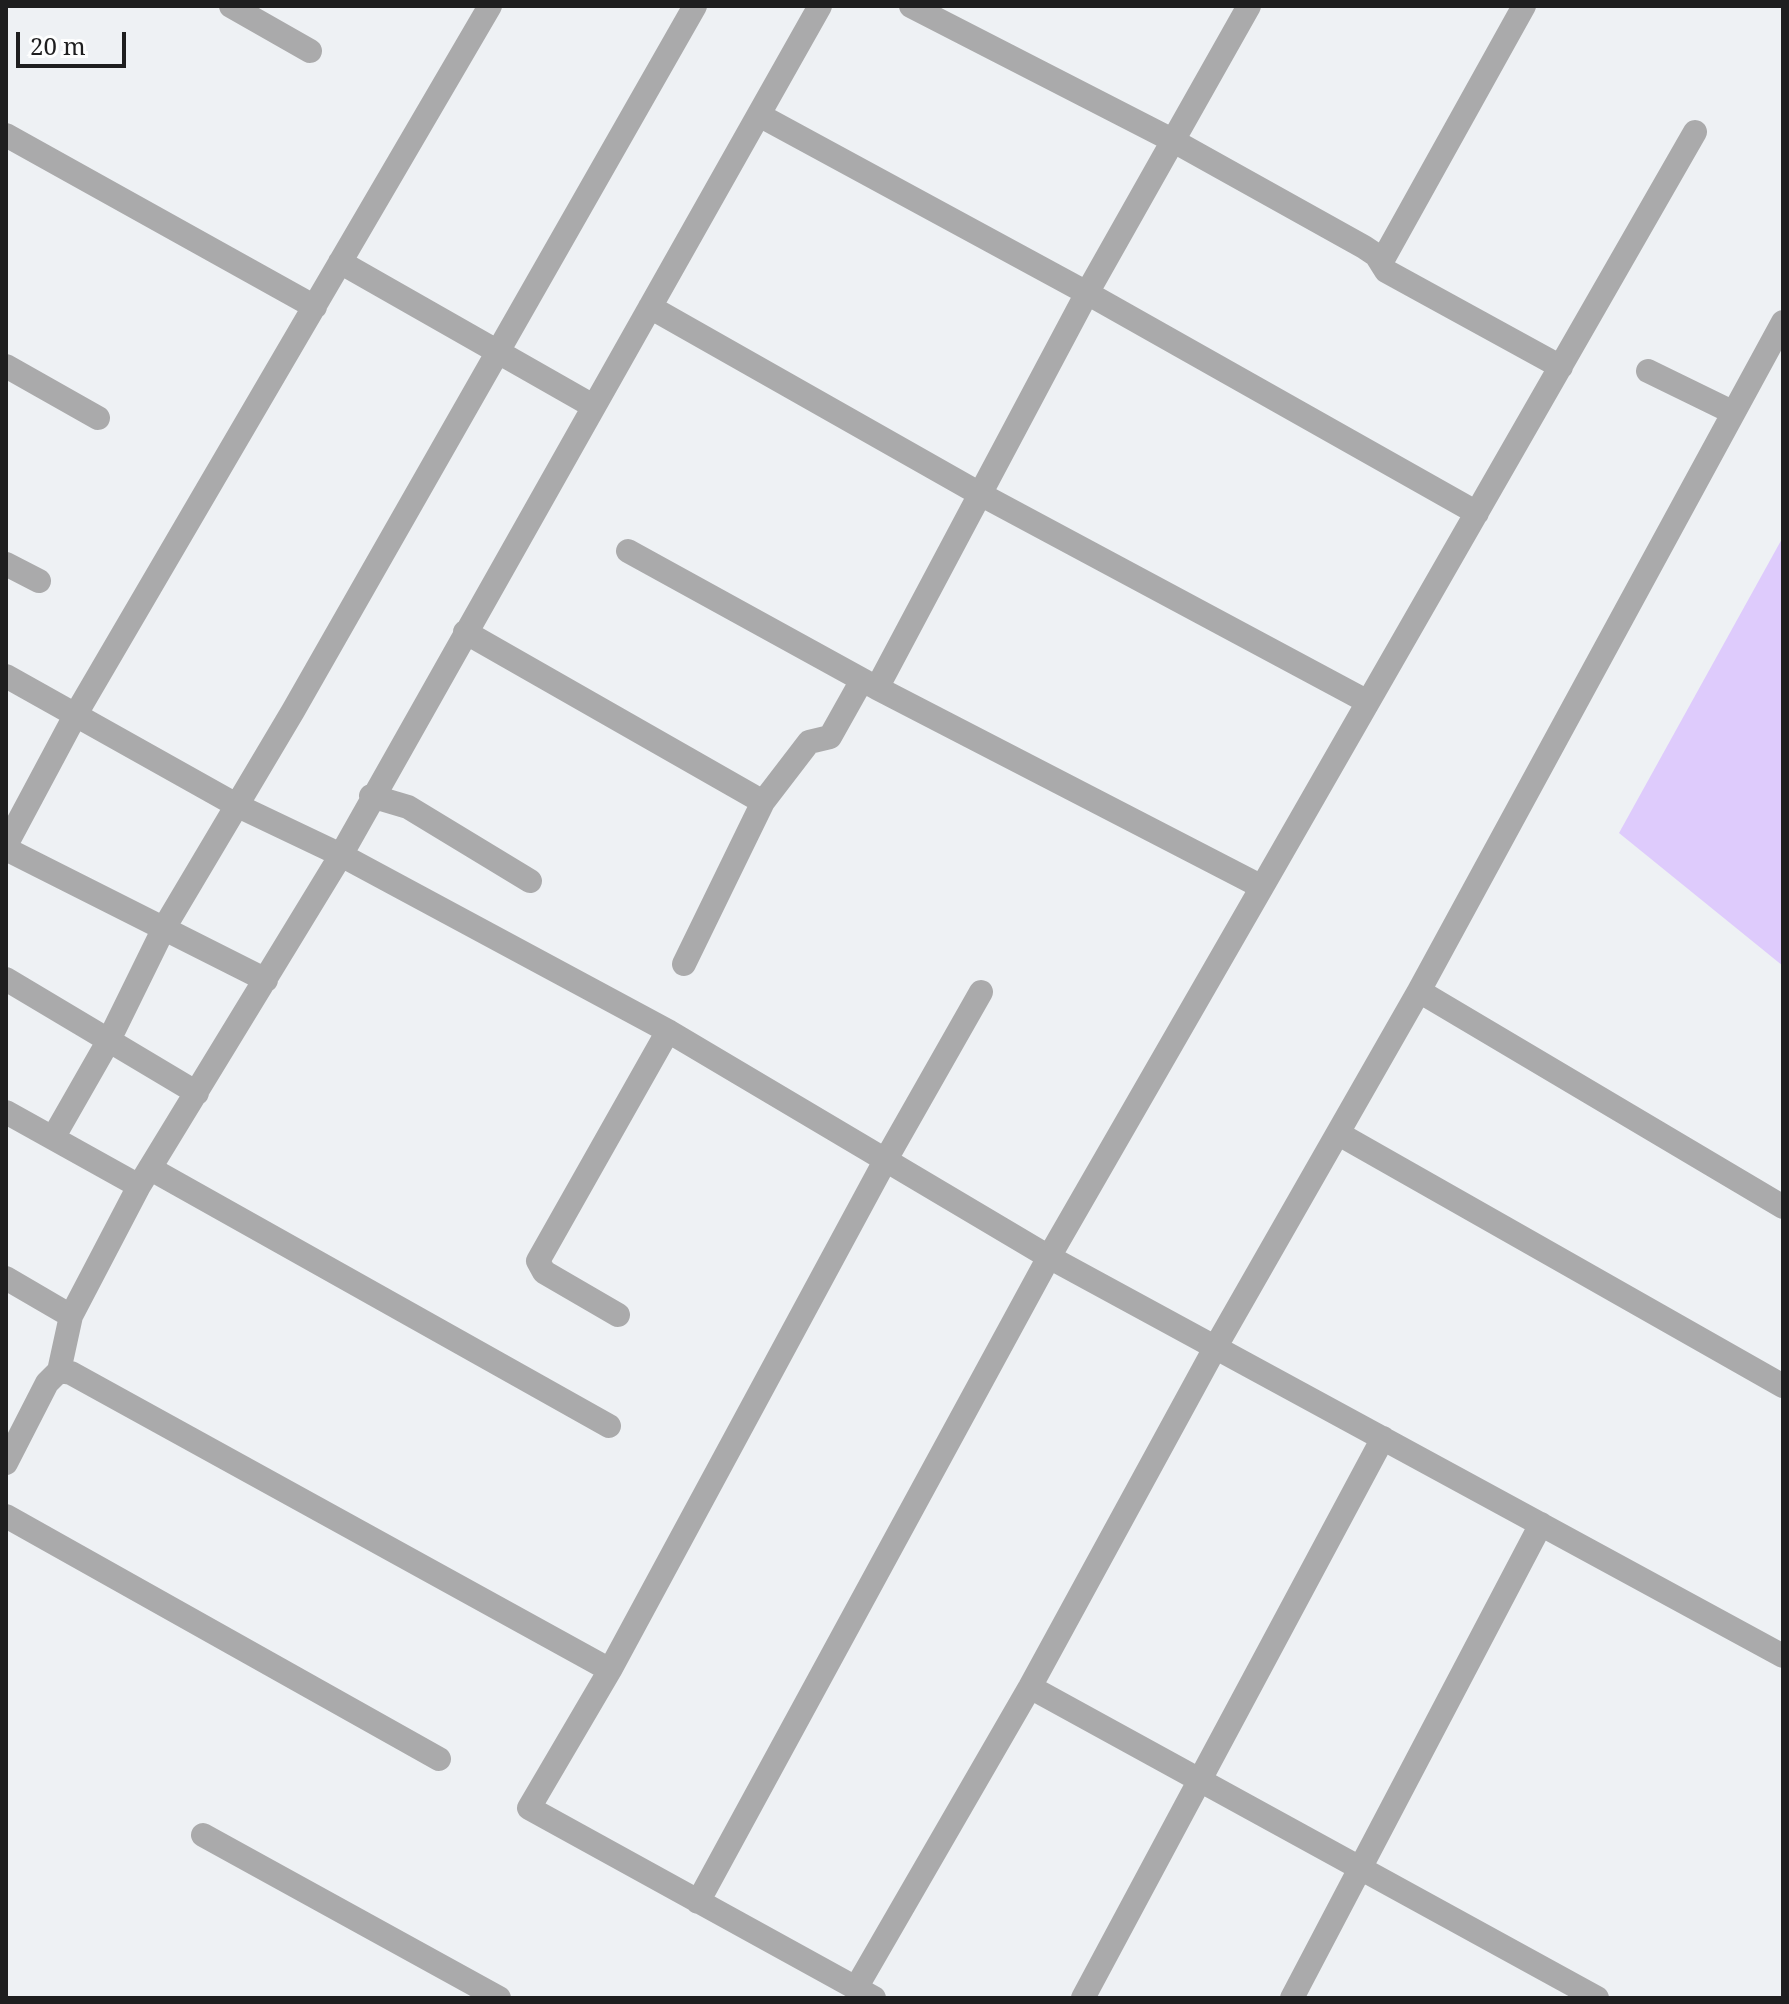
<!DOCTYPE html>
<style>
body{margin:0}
#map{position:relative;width:1789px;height:2004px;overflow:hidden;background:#eef1f4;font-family:"Noto Serif",serif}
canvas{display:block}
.frame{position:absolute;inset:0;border:8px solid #1e1e1f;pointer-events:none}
.scale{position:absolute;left:16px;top:32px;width:110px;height:36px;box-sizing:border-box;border:4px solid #1e1e1f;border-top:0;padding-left:10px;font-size:24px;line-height:28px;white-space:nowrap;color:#1e1e1f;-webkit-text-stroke:6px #fdfefe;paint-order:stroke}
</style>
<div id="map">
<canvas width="1789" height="2004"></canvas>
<div class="frame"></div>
<div class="scale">20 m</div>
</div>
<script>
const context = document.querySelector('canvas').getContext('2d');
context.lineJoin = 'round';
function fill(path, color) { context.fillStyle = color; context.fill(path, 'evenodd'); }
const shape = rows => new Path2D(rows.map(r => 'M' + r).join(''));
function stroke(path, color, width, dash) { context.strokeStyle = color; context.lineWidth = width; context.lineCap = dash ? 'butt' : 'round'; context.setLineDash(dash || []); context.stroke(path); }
fill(shape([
 [1783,537,1783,966,1619,833]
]), '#decbfc');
stroke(shape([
 [231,6,310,51],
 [911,6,1172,140,1364,247,1376,255,1386,271,1561,367],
 [759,115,1087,293,1477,513],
 [6,135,315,307],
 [340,262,593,406],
 [1381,263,1524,6],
 [650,307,980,494,1368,702],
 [6,366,98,418],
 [1648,371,1732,412],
 [628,551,877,688,1087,293,1249,6],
 [6,564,39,581],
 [465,632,763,802],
 [6,676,238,806,341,855,668,1031,1049,1257,1783,1656],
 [877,688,1262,887,1695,132],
 [371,796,408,807,530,881],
 [6,845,76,714,490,6],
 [6,849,266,980],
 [684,964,763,802,809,742,830,737,862,680],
 [6,979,197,1093],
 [1419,991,1783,1207],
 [6,1112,139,1186,341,855,820,6],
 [1339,1134,1783,1386],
 [53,1138,109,1040,164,928,293,711,695,6],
 [151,1169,609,1426],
 [6,1278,71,1316],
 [618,1315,544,1272,538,1261,668,1031],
 [59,1371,71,1316,139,1186],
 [6,1463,47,1383,59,1371,71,1373,610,1670],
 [6,1516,439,1759],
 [1030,1687,1597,1998],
 [203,1835,499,1998],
 [698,1902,1049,1257,1262,887],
 [856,1988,1030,1687,1215,1348,1419,991,1783,322],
 [874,1998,529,1808,610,1670,885,1161,981,992],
 [1083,1998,1383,1438],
 [1292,1998,1541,1524]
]), '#aaaaab', 24);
</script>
